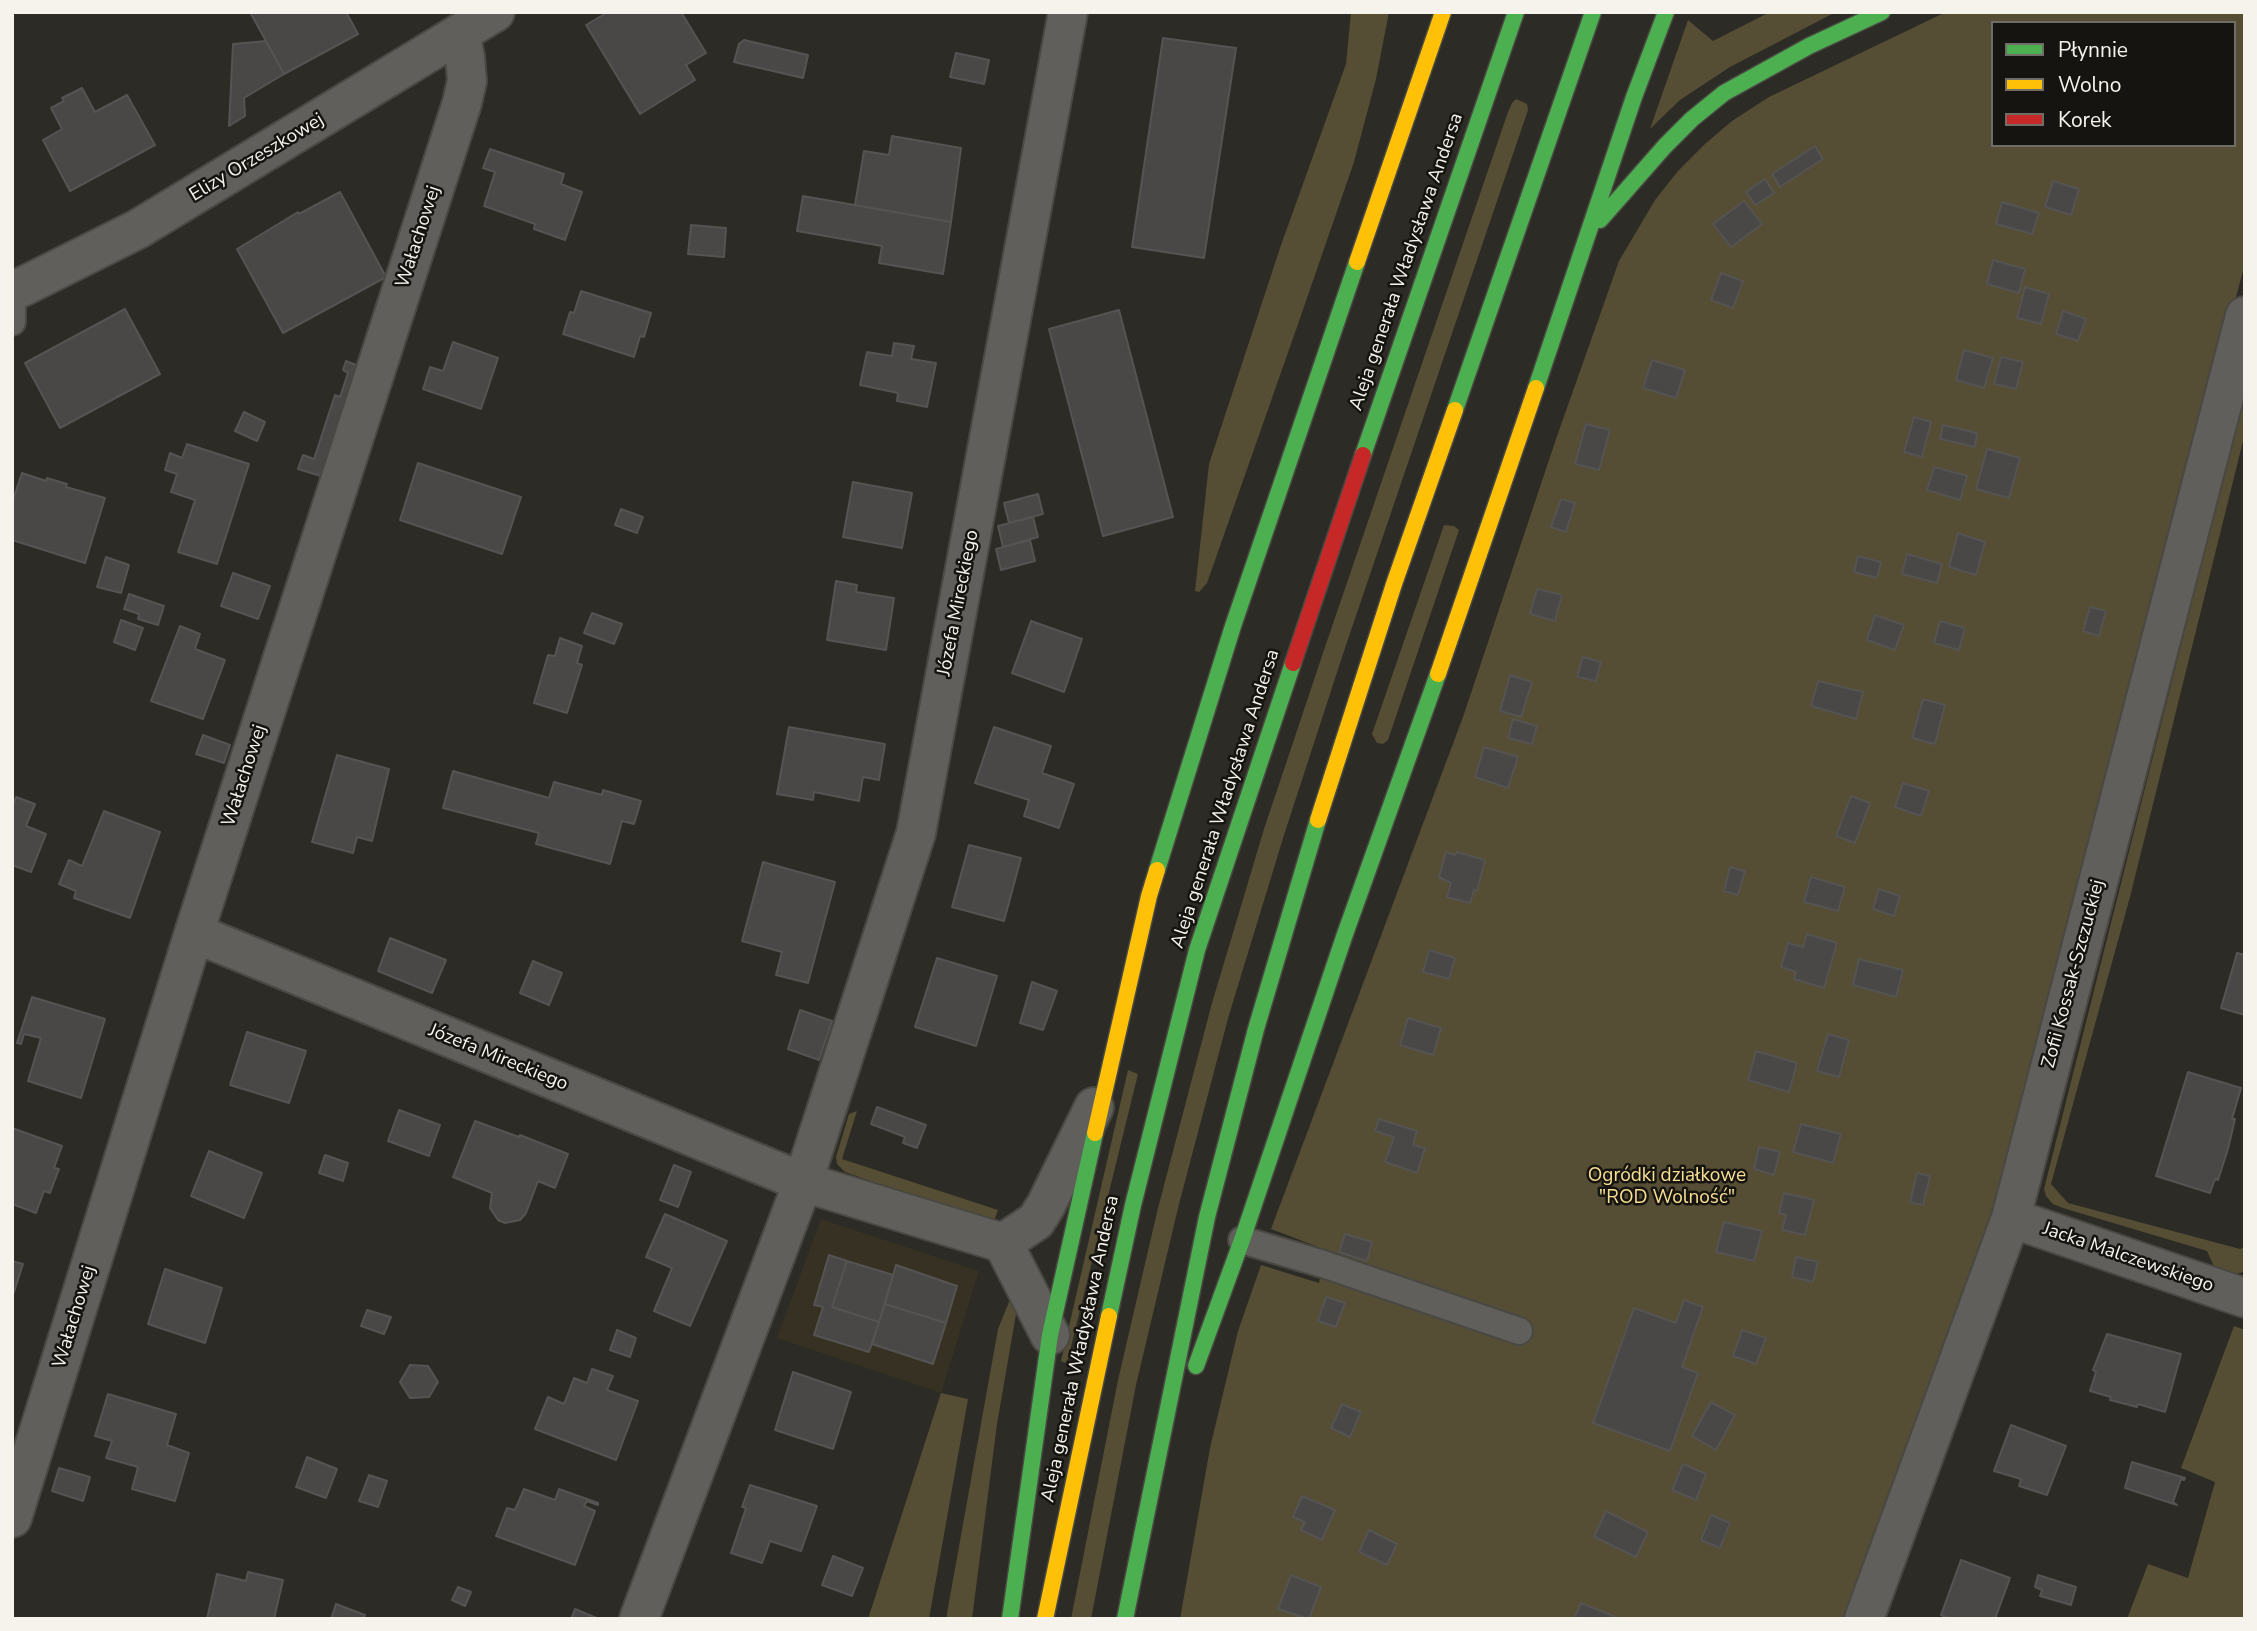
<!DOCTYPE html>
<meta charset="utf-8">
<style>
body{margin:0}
#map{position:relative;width:2257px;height:1631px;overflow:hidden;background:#2c2b25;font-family:"Nunito Sans",sans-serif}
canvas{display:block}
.frame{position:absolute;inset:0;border:14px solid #f5f3ec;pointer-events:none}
.legend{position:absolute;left:1991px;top:21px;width:245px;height:126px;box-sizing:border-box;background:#161410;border:2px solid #6f6d68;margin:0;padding:9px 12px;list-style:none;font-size:21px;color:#f5f3ec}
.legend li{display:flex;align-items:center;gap:14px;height:35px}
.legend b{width:35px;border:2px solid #6f6d68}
</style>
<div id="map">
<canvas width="2257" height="1631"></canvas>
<div class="frame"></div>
<ul class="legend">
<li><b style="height:9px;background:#4caf50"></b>Płynnie</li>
<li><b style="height:9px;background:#ffc107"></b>Wolno</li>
<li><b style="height:9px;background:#c62828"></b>Korek</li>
</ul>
</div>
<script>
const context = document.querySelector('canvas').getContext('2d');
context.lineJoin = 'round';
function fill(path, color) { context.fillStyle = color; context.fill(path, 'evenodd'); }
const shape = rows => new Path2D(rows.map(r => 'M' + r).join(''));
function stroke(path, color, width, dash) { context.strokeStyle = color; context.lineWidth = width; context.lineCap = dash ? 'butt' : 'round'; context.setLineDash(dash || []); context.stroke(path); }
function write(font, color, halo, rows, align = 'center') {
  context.font = font + ' "Nunito Sans",sans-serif'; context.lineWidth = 5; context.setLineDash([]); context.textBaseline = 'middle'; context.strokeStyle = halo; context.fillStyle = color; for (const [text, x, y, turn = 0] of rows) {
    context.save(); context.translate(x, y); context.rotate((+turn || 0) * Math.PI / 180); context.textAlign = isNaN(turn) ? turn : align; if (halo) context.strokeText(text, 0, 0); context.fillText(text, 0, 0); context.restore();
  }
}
fill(shape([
 [821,1219,979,1271,941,1393,777,1338]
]), '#363122');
fill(shape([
 [1351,12,1389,12,1376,79,1354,162,1297,327,1207,583,1199,592,1195,591,1209,464,1280,248,1346,64],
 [1770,12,1836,12,1730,67,1680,100,1650,129,1688,20,1713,41],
 [1946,12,2245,12,2245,263,1996,1213,1953,1331,1948,1330,1939,1354,1944,1365,1851,1619,1180,1619,1210,1448,1238,1331,1261,1265,1319,1283,1326,1250,1271,1229,1463,717,1556,439,1619,261,1655,200,1678,171,1705,144,1732,121,1769,97],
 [1993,23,2234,23,2234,145,1993,145],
 [1516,99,1527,104,1528,110,1344,651,1284,835,1229,1015,1179,1204,1136,1385,1091,1619,1071,1619,1118,1380,1158,1208,1212,1003,1264,829,1325,647,1508,112,1512,103],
 [2245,391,2245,433,2130,897,2051,1184,2068,1203,2240,1249,2245,1247,2245,1271,2232,1276,2217,1273,2207,1251,2063,1208,2053,1204,2046,1196,2044,1189],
 [1444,525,1454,526,1459,530,1388,740,1383,744,1377,743,1372,734],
 [1128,1070,1138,1074,1068,1359,1065,1363,1061,1361],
 [857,1111,842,1159,998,1210,994,1221,980,1219,845,1172,837,1164,836,1157,849,1114],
 [1013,1292,1019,1297,997,1424,972,1619,946,1619,998,1329],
 [2234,1326,2245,1330,2245,1619,2127,1619,2148,1564,2188,1578,2215,1482,2181,1468],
 [941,1393,968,1399,929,1619,868,1619]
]), '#554d34');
const building = shape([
 [250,12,346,12,358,34,284,74,250,12],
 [608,12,681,12,706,53,686,65,695,80,640,114,586,25,608,12],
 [1163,38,1236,48,1204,258,1132,247,1163,38],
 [744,40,808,55,803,78,734,62,739,44,744,40],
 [266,41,284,74,244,98,245,116,229,126,233,44,266,41],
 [956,53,989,60,984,84,950,77,956,53],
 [82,88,95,112,127,95,155,145,70,191,43,140,62,129,51,108,64,101,62,98,82,88],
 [892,136,961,148,951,222,855,205,864,151,889,155,892,136],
 [1815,146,1823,159,1780,187,1772,174,1815,146],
 [490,149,564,174,561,184,582,192,565,240,534,229,535,224,484,206,495,172,483,168,490,149],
 [1765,179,1774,193,1755,205,1746,192,1765,179],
 [2053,181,2079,189,2071,215,2045,207,2053,181],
 [340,192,386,277,283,333,237,249,298,212,299,214,340,192],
 [803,196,951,222,943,274,879,263,882,246,797,231,803,196],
 [1744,201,1762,224,1731,247,1713,224,1744,201],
 [2002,202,2039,213,2032,234,1996,224,2002,202],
 [691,225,726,228,724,257,688,254,691,225],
 [1993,260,2025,269,2019,293,1987,284,1993,260],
 [1721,273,1743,281,1733,308,1711,300,1721,273],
 [2025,287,2049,294,2041,324,2017,318,2025,287],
 [581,291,651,313,644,337,640,336,634,357,563,334,570,312,574,313,581,291],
 [125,309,160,374,60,428,25,363,125,309],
 [1119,310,1173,517,1103,536,1049,329,1119,310],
 [2063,311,2086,319,2078,341,2056,334,2063,311],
 [453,342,498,358,481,409,423,389,430,367,443,371,453,342],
 [894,343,914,346,911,359,936,363,927,407,897,401,898,393,860,385,867,352,892,356,894,343],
 [1964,350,1993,358,1984,388,1956,380,1964,350],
 [2001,357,2023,362,2016,389,1994,384,2001,357],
 [1652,360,1685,370,1676,398,1643,388,1652,360],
 [346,361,361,367,324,477,298,469,303,455,314,459,335,395,340,397,348,373,343,370,346,361],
 [244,412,265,422,257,441,235,431,244,412],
 [1914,417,1931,422,1922,457,1904,452,1914,417],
 [1586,424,1610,430,1599,470,1575,464,1586,424],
 [1943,425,1977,433,1975,447,1940,439,1943,425],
 [187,444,249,464,217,564,178,552,195,500,171,492,177,474,165,470,170,453,182,458,187,444],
 [1987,449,2020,458,2009,498,1976,489,1987,449],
 [418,463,521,497,502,554,400,520,418,463],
 [1934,467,1967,476,1960,500,1927,490,1934,467],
 [22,473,46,481,47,478,67,484,66,487,105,498,85,563,12,540,12,503,22,473],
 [853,482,912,493,902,548,843,537,853,482],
 [1038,494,1043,514,1009,523,1004,503,1038,494],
 [1561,499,1575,503,1566,532,1551,527,1561,499],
 [621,509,643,517,637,533,615,525,621,509],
 [1033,517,1038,537,1003,547,998,526,1033,517],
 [1958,533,1985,542,1976,575,1949,567,1958,533],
 [1030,540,1035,561,1001,570,996,549,1030,540],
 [1907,554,1942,564,1937,583,1902,574,1907,554],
 [1858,556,1881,562,1877,578,1854,572,1858,556],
 [106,557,129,565,121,593,97,587,106,557],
 [233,573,270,586,258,619,221,606,233,573],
 [836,581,857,585,856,592,894,598,886,650,827,640,836,581],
 [1537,589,1562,595,1555,621,1530,614,1537,589],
 [129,594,164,606,158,625,138,619,139,614,124,609,129,594],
 [2090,607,2106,611,2099,636,2083,631,2090,607],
 [592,613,622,624,614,644,584,633,592,613],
 [1875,615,1904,625,1895,650,1867,640,1875,615],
 [121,620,143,628,135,650,114,642,121,620],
 [1031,621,1082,639,1064,692,1012,673,1031,621],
 [1940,621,1965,628,1959,650,1934,643,1940,621],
 [180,626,200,634,195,649,225,660,203,719,151,701,180,626],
 [560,638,582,646,577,663,582,665,567,713,534,703,548,655,555,656,560,638],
 [1583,657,1601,662,1596,681,1577,677,1583,657],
 [1510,675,1532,682,1521,717,1500,711,1510,675],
 [1818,681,1863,692,1856,719,1811,706,1818,681],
 [1923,699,1945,705,1935,744,1912,738,1923,699],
 [1513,719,1537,726,1532,744,1508,738,1513,719],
 [789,727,885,744,879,780,863,777,859,801,814,792,813,800,777,794,789,727],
 [994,727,1051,746,1042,773,1074,784,1059,828,1024,816,1029,800,975,783,994,727],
 [203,735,230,745,224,763,196,754,203,735],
 [1484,747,1518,757,1508,788,1475,777,1484,747],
 [337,755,389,769,372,841,357,837,353,853,312,842,337,755],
 [453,771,549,798,554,782,602,795,603,790,641,801,634,824,622,821,610,864,536,844,539,833,443,808,453,771],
 [1903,783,1929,791,1921,816,1895,807,1903,783],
 [1851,796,1870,803,1855,843,1836,836,1851,796],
 [16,797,35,804,26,826,46,834,31,872,12,865,12,808,16,797],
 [104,811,160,832,130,918,74,898,76,891,59,884,69,860,82,866,104,811],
 [969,845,1021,858,1004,921,952,907,969,845],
 [1446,852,1455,855,1457,852,1485,860,1477,891,1474,890,1470,903,1447,897,1451,883,1439,877,1446,852],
 [763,862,835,882,808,983,776,975,782,952,742,941,763,862],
 [1730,867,1745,871,1738,895,1724,891,1730,867],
 [1811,877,1845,887,1838,911,1804,902,1811,877],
 [1879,889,1900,896,1894,916,1873,909,1879,889],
 [1807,934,1837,943,1824,988,1794,979,1796,972,1781,967,1788,943,1803,947,1807,934],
 [390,938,446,960,432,993,378,971,390,938],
 [1429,950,1455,958,1449,979,1423,972,1429,950],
 [2237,953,2245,955,2245,1015,2221,1008,2237,953],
 [937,958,997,976,976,1046,915,1027,937,958],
 [1859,959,1903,970,1896,997,1853,985,1859,959],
 [533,961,562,973,549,1005,520,993,533,961],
 [1032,982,1057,991,1043,1030,1020,1023,1032,982],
 [32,997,105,1019,81,1098,28,1081,41,1038,24,1034,21,1044,17,1043,32,997],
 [800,1010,832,1021,819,1060,788,1049,800,1010],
 [1408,1018,1441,1028,1433,1055,1400,1045,1408,1018],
 [247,1032,306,1051,289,1103,230,1085,247,1032],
 [1828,1034,1849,1040,1839,1077,1817,1071,1828,1034],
 [1756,1051,1797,1063,1789,1092,1748,1080,1756,1051],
 [2188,1072,2241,1088,2232,1119,2235,1119,2228,1149,2218,1180,2215,1179,2210,1193,2156,1176,2188,1072],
 [877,1107,926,1125,917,1148,903,1143,905,1137,871,1124,877,1107],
 [399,1110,440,1125,429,1156,388,1141,399,1110],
 [1379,1119,1417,1131,1413,1145,1425,1148,1417,1173,1385,1162,1394,1137,1375,1131,1379,1119],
 [475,1121,519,1137,520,1135,568,1154,555,1188,538,1181,526,1213,520,1220,505,1223,498,1220,490,1208,492,1193,453,1177,475,1121],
 [1801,1124,1841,1134,1833,1163,1793,1152,1801,1124],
 [12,1128,62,1146,54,1168,59,1169,50,1193,44,1191,36,1213,12,1204,12,1128],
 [1759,1147,1780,1152,1774,1175,1754,1169,1759,1147],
 [209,1151,262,1173,244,1218,191,1196,209,1151],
 [325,1155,348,1163,343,1181,319,1173,325,1155],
 [674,1165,691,1172,678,1207,660,1200,674,1165],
 [1917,1173,1930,1176,1923,1205,1910,1202,1917,1173],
 [1784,1193,1814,1200,1805,1235,1782,1230,1786,1215,1779,1213,1784,1193],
 [665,1214,727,1241,690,1326,654,1311,672,1268,646,1257,665,1214],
 [1724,1222,1762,1231,1754,1261,1716,1252,1724,1222],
 [1345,1234,1372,1242,1367,1261,1339,1252,1345,1234],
 [829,1255,847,1261,832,1307,879,1322,869,1352,814,1335,823,1307,814,1305,829,1255],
 [1796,1257,1818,1262,1813,1282,1792,1277,1796,1257],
 [12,1261,23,1264,12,1298,12,1261],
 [847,1261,893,1275,879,1322,832,1307,847,1261],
 [896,1265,957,1286,946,1323,885,1304,896,1265],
 [165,1269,222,1288,205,1343,148,1324,165,1269],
 [1326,1297,1345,1303,1336,1327,1318,1321,1326,1297],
 [1684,1300,1703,1307,1682,1367,1698,1373,1670,1451,1593,1423,1634,1308,1676,1323,1684,1300],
 [885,1304,946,1323,933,1364,872,1344,885,1304],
 [367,1310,391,1317,384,1334,361,1326,367,1310],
 [617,1330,636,1338,630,1357,610,1350,617,1330],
 [1742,1330,1766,1338,1756,1364,1733,1356,1742,1330],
 [2107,1334,2181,1354,2165,1412,2138,1404,2137,1407,2110,1400,2111,1397,2090,1391,2096,1372,2093,1370,2107,1334],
 [410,1365,428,1366,438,1382,429,1397,410,1398,400,1382,410,1365],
 [592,1369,613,1376,607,1390,638,1401,616,1460,535,1429,548,1397,564,1404,574,1378,587,1383,592,1369],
 [793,1372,851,1392,833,1449,775,1430,793,1372],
 [108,1394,176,1414,167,1445,189,1453,175,1501,132,1489,138,1467,106,1458,112,1441,95,1436,108,1394],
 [1711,1402,1735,1415,1716,1450,1692,1436,1711,1402],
 [1342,1404,1361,1412,1350,1437,1331,1428,1342,1404],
 [2011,1425,2066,1446,2047,1495,2019,1486,2021,1479,1994,1471,2011,1425],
 [307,1457,337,1469,326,1498,296,1487,307,1457],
 [2132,1462,2185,1478,2184,1480,2181,1479,2173,1502,2177,1505,2125,1488,2132,1462],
 [1683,1464,1706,1474,1696,1500,1672,1490,1683,1464],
 [59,1468,90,1477,83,1501,52,1491,59,1468],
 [369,1475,387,1481,378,1507,359,1501,369,1475],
 [750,1485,817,1506,801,1551,770,1541,762,1563,731,1553,746,1508,742,1507,750,1485],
 [524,1489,555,1500,559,1489,598,1503,598,1505,587,1501,584,1506,595,1511,575,1565,496,1536,507,1508,515,1510,524,1489],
 [1302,1496,1335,1510,1322,1540,1301,1530,1305,1522,1293,1517,1302,1496],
 [1606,1511,1648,1532,1636,1557,1594,1537,1606,1511],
 [1711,1515,1730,1523,1720,1548,1701,1540,1711,1515],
 [1369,1530,1397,1544,1387,1565,1359,1552,1369,1530],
 [833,1556,863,1568,852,1596,822,1585,833,1556],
 [1961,1560,2010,1578,1995,1619,1952,1619,1941,1615,1961,1560],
 [248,1572,283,1580,274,1619,207,1619,217,1574,246,1581,248,1572],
 [1291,1575,1321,1587,1309,1619,1278,1609,1291,1575],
 [2038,1575,2076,1587,2071,1605,2040,1596,2042,1590,2035,1587,2038,1575],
 [458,1587,471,1592,465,1606,452,1600,458,1587],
 [1581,1603,1616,1617,1616,1619,1574,1619,1581,1603],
 [336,1604,365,1615,363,1619,331,1619,336,1604],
 [575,1609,599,1619,571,1619,575,1609]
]);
fill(building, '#494847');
stroke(building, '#555453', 2);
const lane = shape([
 [12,300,12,322],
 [1242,1240,1323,1264,1519,1331]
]);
const street = shape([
 [12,292,138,229,495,12],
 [194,933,803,1182,1003,1243],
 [2011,1218,2245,1298],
 [1003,1243,1036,1221,1046,1205,1094,1107],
 [1003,1243,1050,1335],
 [12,1518,194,933,462,103,467,81,465,57,460,34],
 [639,1619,803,1182,916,833,1068,12],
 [1864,1619,2011,1218,2245,316]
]);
const fast = shape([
 [1600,220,1665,146,1692,119,1724,93,1809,46,1882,12],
 [1536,388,1634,97,1666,12],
 [1455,410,1593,12],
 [1363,455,1516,12],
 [1157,870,1233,626,1357,262],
 [1109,1316,1133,1205,1197,950,1293,663],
 [1196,1366,1242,1240,1344,937,1438,674],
 [1010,1619,1050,1335,1095,1133],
 [1125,1619,1207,1217,1256,1029,1318,820]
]);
const slow = shape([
 [1357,262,1443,12],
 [1438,674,1536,388],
 [1318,820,1394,584,1455,410],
 [1095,1133,1149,896,1157,870],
 [1045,1619,1109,1316]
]);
const jam = shape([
 [1293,663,1363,455]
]);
stroke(lane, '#494843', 30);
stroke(street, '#494843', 42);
stroke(fast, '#494843', 19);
stroke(slow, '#494843', 19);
stroke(jam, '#494843', 19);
stroke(lane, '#605f5b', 26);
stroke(street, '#605f5b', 38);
stroke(fast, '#4caf50', 16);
stroke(slow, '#ffc107', 16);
stroke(jam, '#c62828', 16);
write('19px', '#f5f3ec', '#161410', [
 ["Elizy Orzeszkowej",257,158,-31],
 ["Wałachowej",419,237,-72],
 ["Aleja generała Władysława Andersa",1407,262,-71],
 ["Józefa Mireckiego",959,603,-79],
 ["Wałachowej",245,776,-72],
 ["Aleja generała Władysława Andersa",1226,799,-72],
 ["Zofii Kossak-Szczuckiej",2074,974,-75],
 ["Józefa Mireckiego",498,1058,22],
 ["Jacka Malczewskiego",2128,1258,19],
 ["Wałachowej",75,1317,-73],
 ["Aleja generała Władysława Andersa",1081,1349,-78]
]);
write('19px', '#f9df92', '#161410', [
 ["Ogródki działkowe",1667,1176],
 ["\"ROD Wolność\"",1667,1198]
]);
</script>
